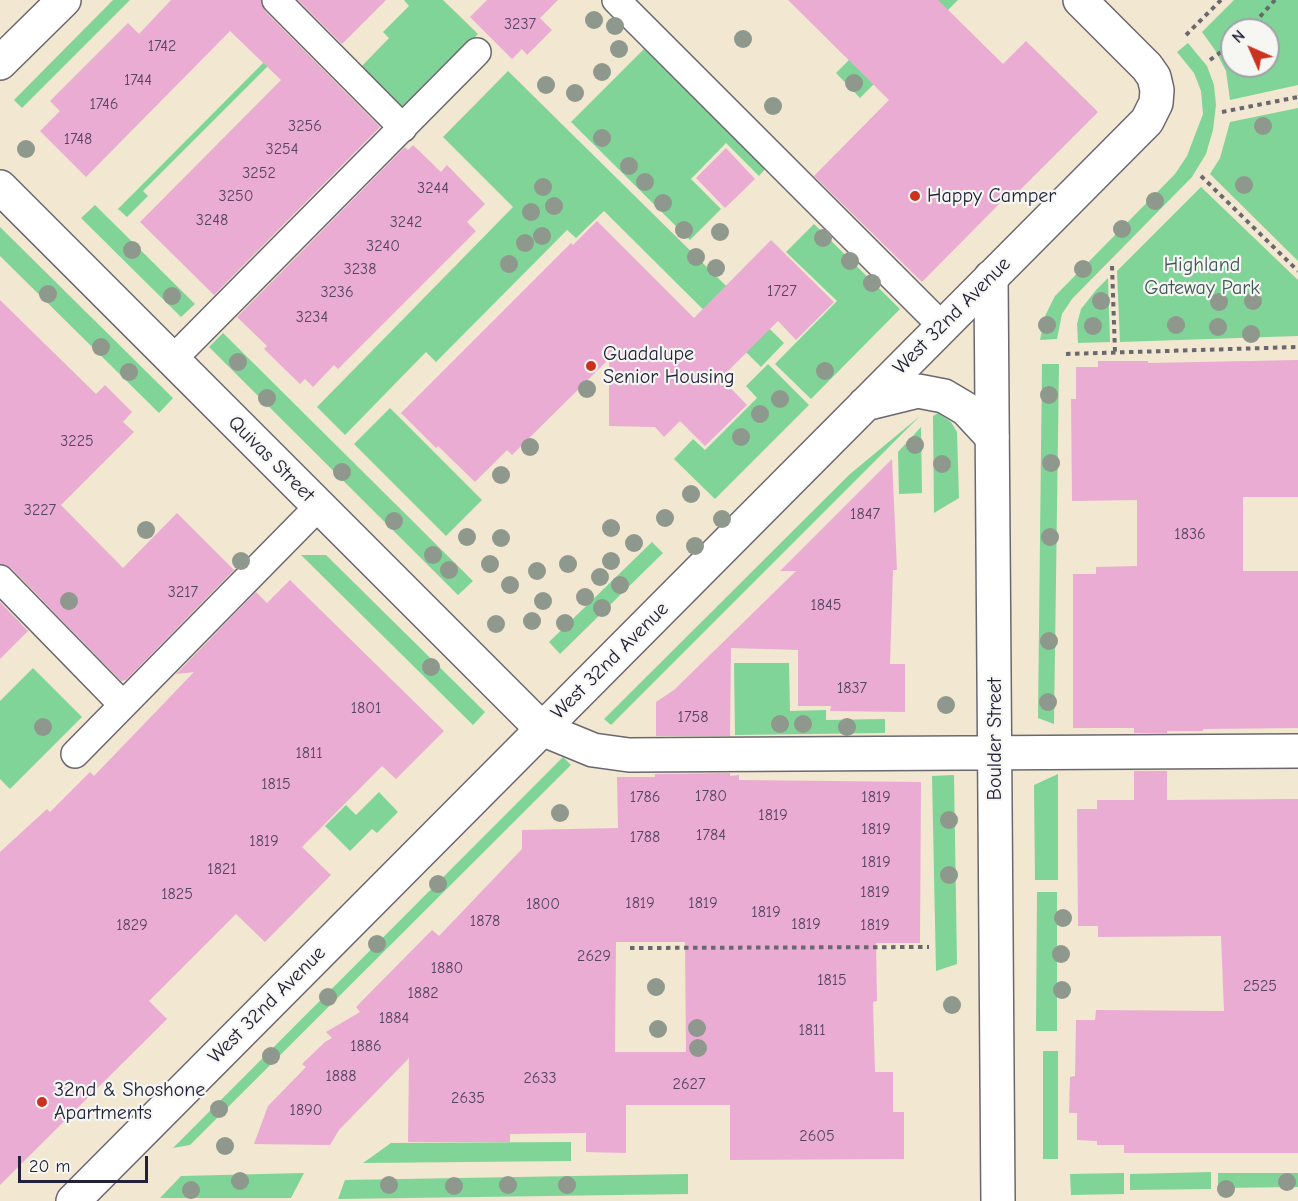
<!DOCTYPE html>
<style>
body{margin:0}
#map{position:relative;width:1298px;height:1201px;overflow:hidden;background:#f2e7d0;font-family:"Comic Neue",sans-serif}
canvas{display:block}
.north{position:absolute;left:1220px;top:18px;width:60px;height:60px;box-sizing:border-box;background:#f6f6f2;border:2px solid #a1a1a9;border-radius:50%;rotate:315deg;font-size:16px;font-weight:700;line-height:24px;text-align:center;color:#22223b}
.north::after{content:'';display:block;margin:auto;width:21px;height:27px;background:#c8321e;clip-path:polygon(50% 0,100% 100%,50% 72%,0 100%)}
.scale{position:absolute;left:18px;top:1156px;width:130px;height:27px;box-sizing:border-box;border:3px solid #22223b;border-top:0;padding-left:8px;font-size:18px;line-height:21px;white-space:nowrap;color:#22223b;-webkit-text-stroke:4px #f6f6f2;paint-order:stroke}
</style>
<div id="map">
<canvas width="1298" height="1201"></canvas>
<div class="north">N</div>
<div class="scale">20 m</div>
</div>
<script>
const context = document.querySelector('canvas').getContext('2d');
context.lineJoin = 'round';
function fill(path, color) { context.fillStyle = color; context.fill(path, 'evenodd'); }
const shape = rows => new Path2D(rows.map(r => 'M' + r).join(''));
function stroke(path, color, width, dash) { context.strokeStyle = color; context.lineWidth = width; context.lineCap = dash ? 'butt' : 'round'; context.setLineDash(dash || []); context.stroke(path); }
function write(font, color, halo, rows, align = 'center') {
  context.font = font + ' "Comic Neue",sans-serif'; context.lineWidth = 4.5; context.setLineDash([]); context.textBaseline = 'middle'; context.strokeStyle = halo; context.fillStyle = color; for (const [text, x, y, turn = 0] of rows) {
    context.save(); context.translate(x, y); context.rotate((+turn || 0) * Math.PI / 180); context.textAlign = isNaN(turn) ? turn : align; if (halo) context.strokeText(text, 0, 0); context.fillText(text, 0, 0); context.restore();
  }
}
fill(shape([
 [113,0,130,0,22,108,14,100],
 [404,0,443,0,478,34,401,111,359,69,389,38,383,32,409,6],
 [909,0,958,0,860,98,836,73],
 [1234,0,1298,0,1298,85,1230,100,1226,71,1215,50,1202,32],
 [1232,30,1268,30,1268,66,1232,66],
 [1188,43,1207,66,1214,85,1216,105,1213,130,1206,154,1192,177,1072,299,1062,314,1057,339,1040,340,1045,316,1055,296,1175,174,1187,156,1203,114,1201,91,1194,73,1177,52],
 [280,46,284,50,143,191,148,196,127,217,118,209],
 [644,49,765,169,759,176,726,143,691,179,721,209,690,240,571,122],
 [508,71,784,343,761,367,604,211,576,238,567,230,436,362,426,352,345,435,317,407,513,207,443,137],
 [1298,108,1298,261,1210,174,1220,158,1230,122],
 [1201,187,1298,280,1298,336,1120,342,1117,271],
 [95,205,195,304,181,317,81,218],
 [814,224,900,309,811,399,775,364,837,301,786,252],
 [0,227,173,398,159,413,0,256],
 [1108,278,1110,342,1078,343,1077,324,1081,309,1097,289],
 [223,333,473,581,458,595,209,347],
 [768,364,809,405,715,499,674,459,693,439,705,450,757,398,746,386],
 [1042,364,1059,364,1054,724,1038,718],
 [390,408,482,500,446,536,354,444],
 [938,413,951,422,957,432,959,498,934,513,933,416],
 [920,416,611,725,604,719,850,474],
 [921,427,922,493,899,494,898,452],
 [652,542,663,553,560,654,549,642],
 [301,555,326,555,485,712,473,725],
 [734,663,789,663,790,711,826,710,826,720,885,719,885,733,735,735],
 [33,668,82,717,10,789,0,779,0,701],
 [563,757,571,765,190,1145,173,1148],
 [1058,774,1058,880,1035,880,1034,785],
 [954,775,957,964,936,971,932,776],
 [379,792,398,812,377,833,372,829,350,851,325,826,346,805,356,815],
 [1037,892,1057,892,1057,1031,1036,1031],
 [1043,1051,1058,1051,1058,1159,1043,1159],
 [571,1142,571,1161,363,1163,391,1143],
 [1211,1172,1211,1189,1130,1190,1130,1174],
 [304,1173,291,1198,160,1198,181,1176],
 [1124,1173,1124,1194,1071,1195,1070,1174],
 [1218,1173,1298,1173,1298,1187,1218,1188],
 [688,1174,688,1194,338,1199,345,1180]
]), '#80d497');
fill(shape([
 [171,0,261,0,265,11,380,127,214,295,140,222,281,80,230,31,86,177,40,131,60,111,50,101,128,23,139,34],
 [298,0,386,0,342,44],
 [487,0,558,0,540,18,552,30,527,55,522,49,512,59,470,17],
 [788,0,938,0,1003,64,1026,41,1098,112,1006,204,1002,201,922,282,814,176,889,100],
 [413,145,441,172,447,165,485,204,467,222,476,231,338,369,334,365,313,387,305,379,300,384,264,349,267,346,237,317,405,147,408,150],
 [726,148,755,179,725,208,696,178],
 [597,221,694,318,771,240,834,302,796,340,778,321,721,378,747,405,705,446,680,421,664,437,655,427,609,426,609,359,512,455,507,450,475,482,438,446,436,448,401,413,571,243,573,245],
 [0,300,96,394,105,385,132,412,123,422,134,432,61,505,123,568,177,513,234,570,126,680,121,681,11,568,0,564],
 [1298,360,1298,497,1243,497,1243,571,1298,571,1298,728,1203,729,1203,731,1167,731,1167,733,1134,733,1134,728,1073,728,1073,574,1096,574,1096,567,1137,566,1137,500,1072,501,1071,399,1076,399,1076,367,1098,367,1098,361,1148,361,1148,363],
 [892,459,897,570,893,570,890,664,905,664,905,712,830,711,831,706,798,706,798,650,731,648,730,736,656,736,656,702,674,690,796,571,780,571],
 [290,580,444,731,396,779,382,766,302,847,331,875,265,942,236,914,149,1001,167,1019,0,1185,0,852,47,809,50,812,90,772,94,776,194,672,176,674,256,592,267,603],
 [0,602,28,631,0,659],
 [1134,771,1167,771,1167,800,1298,799,1298,1153,1124,1153,1124,1145,1097,1145,1097,1141,1077,1140,1077,1113,1069,1113,1070,1077,1075,1076,1076,1020,1095,1020,1096,1010,1224,1011,1221,936,1098,937,1098,926,1078,926,1077,809,1097,809,1097,800,1134,800],
 [730,773,730,776,739,775,739,780,921,782,920,943,876,943,877,1001,873,1002,875,1072,893,1072,893,1112,904,1112,904,1159,730,1160,730,1105,626,1105,626,1153,586,1152,586,1133,510,1134,510,1142,408,1142,409,1058,339,1130,330,1145,254,1144,268,1106,306,1067,302,1064,325,1042,332,1038,326,1032,360,1012,356,1007,432,930,439,936,522,849,522,830,618,828,617,777,655,777,655,774],
 [616,942,685,942,686,1052,615,1052]
]), '#eaacd3');
const lane = shape([
 [276,0,403,128],
 [616,0,942,326],
 [172,360,477,52],
 [0,579,123,705],
 [75,754,319,506]
]);
const street = shape([
 [0,63,64,0],
 [0,187,542,729,593,750,629,755,1298,751],
 [991,277,998,1201]
]);
const secondary = shape([
 [865,404,918,391,944,396,966,409,992,437],
 [73,1201,1147,121,1156,103,1157,90,1154,77,1147,67,1080,0]
]);
stroke(lane, '#6b676f', 30);
stroke(street, '#6b676f', 36);
stroke(secondary, '#6b676f', 36);
stroke(shape([
 [1248,30,1275,0],
 [1186,35,1221,0],
 [1210,60,1232,44],
 [1222,112,1298,97],
 [1201,176,1298,271],
 [1112,266,1115,352],
 [1066,354,1298,347],
 [630,948,929,947]
]), '#6b676f', 4, [4.5, 4.5]);
stroke(lane, '#fff', 27);
stroke(street, '#fff', 33);
stroke(secondary, '#fff', 33);
context.fillStyle = '#8f988d';
for (const [x, y] of [
 [594,20],
 [615,26],
 [743,39],
 [619,49],
 [602,72],
 [854,83],
 [546,85],
 [575,93],
 [773,106],
 [1263,126],
 [602,138],
 [26,149],
 [629,166],
 [645,182],
 [1244,185],
 [543,187],
 [1155,201],
 [663,203],
 [554,206],
 [531,212],
 [1122,229],
 [684,230],
 [720,232],
 [542,236],
 [823,238],
 [525,243],
 [132,250],
 [696,257],
 [850,261],
 [509,264],
 [716,268],
 [1083,269],
 [872,283],
 [48,294],
 [172,296],
 [1101,301],
 [1253,301],
 [1219,302],
 [1047,325],
 [1176,325],
 [1093,326],
 [1218,327],
 [1251,334],
 [101,347],
 [238,362],
 [825,371],
 [129,372],
 [587,389],
 [1049,395],
 [267,398],
 [780,399],
 [760,414],
 [741,437],
 [915,445],
 [530,447],
 [1051,463],
 [942,464],
 [342,472],
 [501,475],
 [691,494],
 [665,518],
 [722,519],
 [394,521],
 [611,528],
 [146,530],
 [467,537],
 [1050,537],
 [501,538],
 [634,543],
 [695,546],
 [433,555],
 [241,561],
 [611,561],
 [490,564],
 [568,564],
 [449,570],
 [537,571],
 [600,577],
 [510,585],
 [620,585],
 [585,597],
 [69,601],
 [543,601],
 [602,608],
 [532,621],
 [565,623],
 [496,624],
 [1049,641],
 [431,667],
 [1048,702],
 [946,705],
 [780,724],
 [803,724],
 [43,727],
 [847,727],
 [560,813],
 [949,820],
 [949,875],
 [438,884],
 [1063,918],
 [377,944],
 [1061,954],
 [656,987],
 [1062,990],
 [328,997],
 [952,1005],
 [697,1028],
 [658,1029],
 [698,1048],
 [271,1056],
 [219,1109],
 [225,1146],
 [240,1181],
 [1287,1182],
 [389,1185],
 [508,1185],
 [567,1185],
 [454,1186],
 [1226,1189],
 [191,1190]
]) { context.beginPath(); context.arc(x, y, 9, 0, 2 * Math.PI); context.fill(); }
for (const [x, y, r, color] of [
 [915,196,6,"#c8321e"],
 [591,366,6,"#c8321e"],
 [42,1102,6,"#c8321e"]
]) { const dot = new Path2D(); dot.arc(x, y, r, 0, 2 * Math.PI); context.fillStyle = color; context.fill(dot); stroke(dot, '#f6f6f2', 2); }
write('16px', '#544461', null, [
 ["3237",520,24],
 ["1742",162,46],
 ["1744",138,80],
 ["1746",104,104],
 ["3256",305,126],
 ["1748",78,139],
 ["3254",282,149],
 ["3252",259,173],
 ["3244",433,188],
 ["3250",236,196],
 ["3248",212,220],
 ["3242",406,222],
 ["3240",383,246],
 ["3238",360,269],
 ["1727",782,291],
 ["3236",337,292],
 ["3234",312,317],
 ["3225",77,441],
 ["3227",40,510],
 ["1847",865,514],
 ["1836",1190,534],
 ["3217",183,592],
 ["1845",826,605],
 ["1837",852,688],
 ["1801",366,708],
 ["1758",693,717],
 ["1811",309,753],
 ["1815",276,784],
 ["1780",711,796],
 ["1786",645,797],
 ["1819",876,797],
 ["1819",773,815],
 ["1819",876,829],
 ["1784",711,835],
 ["1788",645,837],
 ["1819",264,841],
 ["1819",876,862],
 ["1821",222,869],
 ["1819",875,892],
 ["1825",177,894],
 ["1819",640,903],
 ["1819",703,903],
 ["1800",543,904],
 ["1819",766,912],
 ["1878",485,921],
 ["1819",806,924],
 ["1829",132,925],
 ["1819",875,925],
 ["2629",594,956],
 ["1880",447,968],
 ["1815",832,980],
 ["2525",1260,986],
 ["1882",423,993],
 ["1884",394,1018],
 ["1811",812,1030],
 ["1886",366,1046],
 ["1888",341,1076],
 ["2633",540,1078],
 ["2627",689,1084],
 ["2635",468,1098],
 ["1890",306,1110],
 ["2605",817,1136]
]);
write('20px', '#22223b', '#f6f6f2', [
 ["Happy Camper",927,196],
 ["Guadalupe",603,354],
 ["Senior Housing",603,377],
 ["32nd & Shoshone",54,1090],
 ["Apartments",54,1113]
], 'left');
write('20px', '#3e5757', '#f6f6f2', [
 ["Highland",1202,265],
 ["Gateway Park",1202,288]
]);
write('20px', '#22223b', '#f6f6f2', [
 ["West 32nd Avenue",952,316,-45],
 ["Quivas Street",271,459,45],
 ["West 32nd Avenue",610,661,-45],
 ["Boulder Street",995,739,-90],
 ["West 32nd Avenue",267,1005,-45]
]);
</script>
